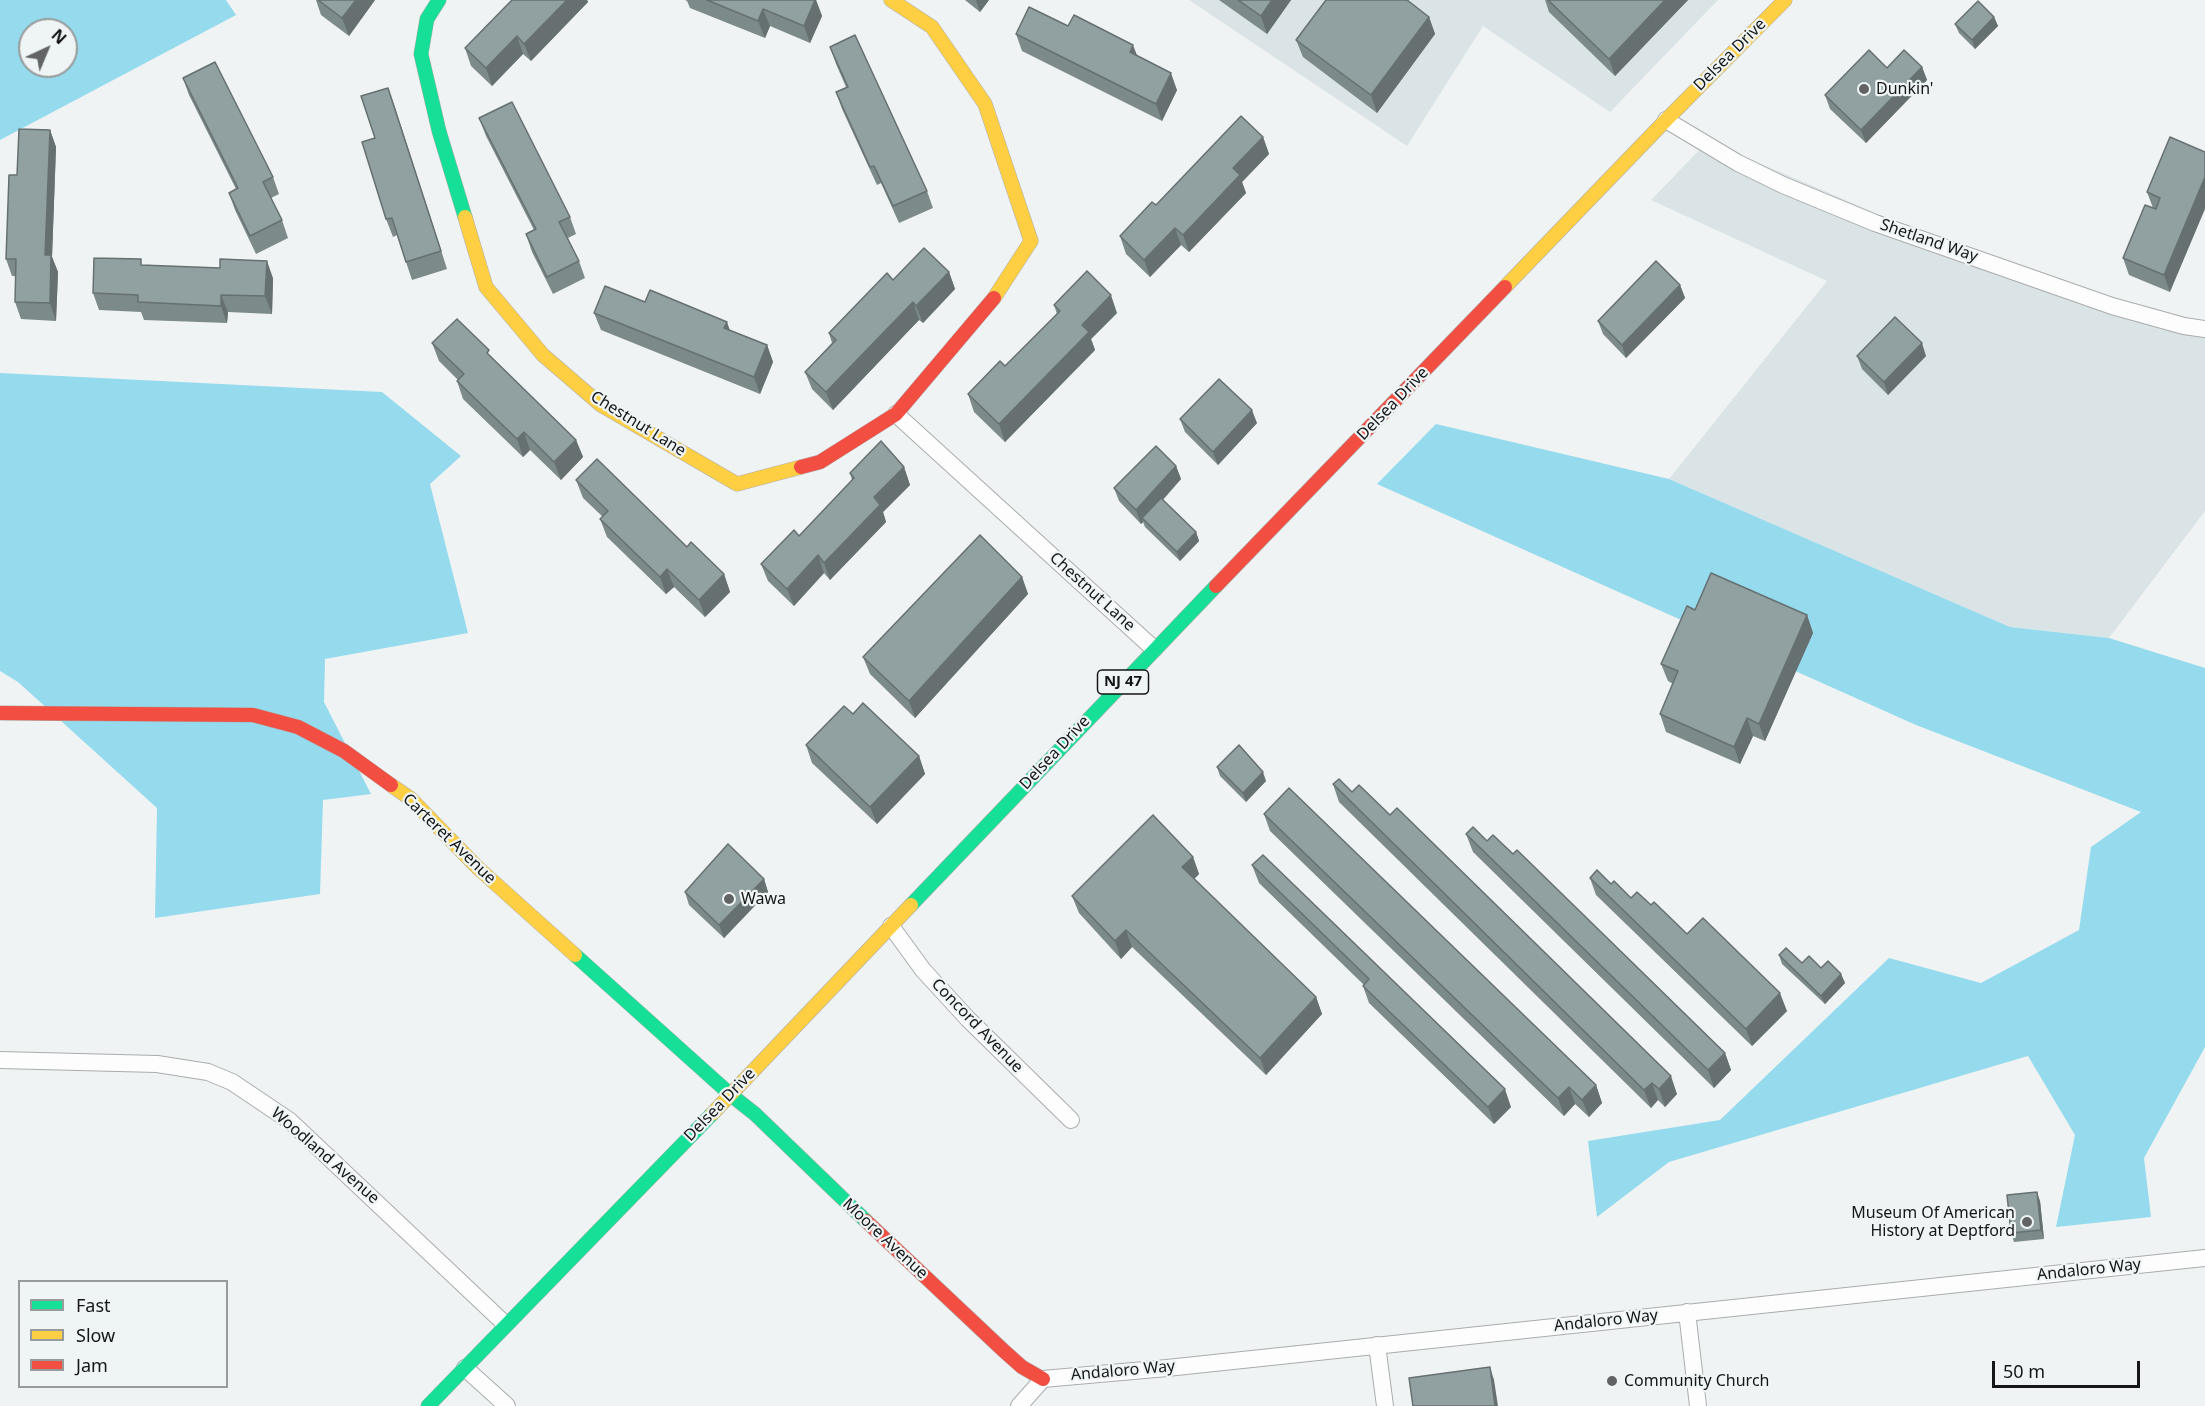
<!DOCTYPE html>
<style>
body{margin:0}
#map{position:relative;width:2205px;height:1406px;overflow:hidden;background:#f0f3f4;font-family:"Noto Sans",sans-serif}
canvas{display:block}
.legend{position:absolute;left:18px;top:1280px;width:210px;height:108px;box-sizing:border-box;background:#eff4f5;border:2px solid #989b9c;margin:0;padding:8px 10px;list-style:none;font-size:18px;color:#151617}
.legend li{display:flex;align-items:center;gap:12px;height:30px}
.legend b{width:30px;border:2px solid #989b9c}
.north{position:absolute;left:18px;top:18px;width:60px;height:60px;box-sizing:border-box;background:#eff4f5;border:2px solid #989b9c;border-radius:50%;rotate:44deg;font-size:16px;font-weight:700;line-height:24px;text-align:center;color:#151617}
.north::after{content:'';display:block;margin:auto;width:21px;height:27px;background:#626364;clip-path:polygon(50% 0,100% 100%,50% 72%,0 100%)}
.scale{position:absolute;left:1992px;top:1361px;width:148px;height:27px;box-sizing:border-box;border:3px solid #151617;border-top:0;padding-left:8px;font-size:18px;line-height:21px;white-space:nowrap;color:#151617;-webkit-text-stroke:4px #eff4f5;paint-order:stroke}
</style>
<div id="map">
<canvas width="2205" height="1406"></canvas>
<ul class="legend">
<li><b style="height:8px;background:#16e098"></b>Fast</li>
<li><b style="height:8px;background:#ffcf43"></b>Slow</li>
<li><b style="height:8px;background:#f24e42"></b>Jam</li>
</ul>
<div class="north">N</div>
<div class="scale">50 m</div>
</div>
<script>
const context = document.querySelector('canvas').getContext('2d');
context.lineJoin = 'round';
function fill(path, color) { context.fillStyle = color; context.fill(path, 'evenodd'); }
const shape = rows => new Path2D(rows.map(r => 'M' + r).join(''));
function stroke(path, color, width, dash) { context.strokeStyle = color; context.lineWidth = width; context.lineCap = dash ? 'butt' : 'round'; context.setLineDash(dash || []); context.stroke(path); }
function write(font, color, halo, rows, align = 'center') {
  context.font = font + ' "Noto Sans",sans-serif'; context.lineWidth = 4.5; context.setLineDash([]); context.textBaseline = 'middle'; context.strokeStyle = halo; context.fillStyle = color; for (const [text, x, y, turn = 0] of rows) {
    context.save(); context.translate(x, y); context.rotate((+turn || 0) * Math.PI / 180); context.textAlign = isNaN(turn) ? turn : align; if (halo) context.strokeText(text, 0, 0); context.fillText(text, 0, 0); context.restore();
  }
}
fill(shape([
 [1189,0,1718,0,1610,112,1483,26,1407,146],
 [1708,141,2071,297,2205,327,2205,511,2109,638,2010,627,1669,479,1827,281,1651,200]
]), '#dae3e5');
fill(shape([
 [0,0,226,0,236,15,0,140],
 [30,30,66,30,66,66,30,66],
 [0,373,382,392,461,456,430,484,468,633,325,659,324,702,371,794,323,800,320,894,155,918,157,808,18,682,0,671],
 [1436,424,1669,479,2010,627,2109,638,2205,668,2205,1047,2144,1158,2151,1217,2056,1227,2075,1135,2028,1056,1669,1162,1597,1217,1588,1141,1720,1120,1889,958,1981,983,2079,930,2091,847,2141,812,1916,725,1377,484]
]), '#95dbed');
const street = shape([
 [1666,120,1738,163,1783,185,1875,223,2112,306,2184,326,2205,329],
 [896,414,1154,649],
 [891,926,923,970,968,1019,1071,1120],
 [0,1060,157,1064,208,1072,232,1082,290,1121,505,1324],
 [1687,1312,1698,1406],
 [1377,1345,1385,1406],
 [465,1368,507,1406],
 [1019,1406,1043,1379,1167,1368,2205,1258]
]);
const fast = shape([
 [439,0,427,19,421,54,439,131,465,217],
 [911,905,1216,586],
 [575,955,731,1095,755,1114,866,1221],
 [428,1406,712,1114]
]);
const slow = shape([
 [891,0,932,27,985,104,1031,241,994,298],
 [465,217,486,287,543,355,601,405,737,484,801,467],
 [1505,287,1666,120,1785,0],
 [391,785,411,799,478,868,575,955],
 [712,1114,911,905]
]);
const jam = shape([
 [801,467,820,462,896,414,994,298],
 [1216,586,1505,287],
 [0,713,253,715,298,727,344,751,391,785],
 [866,1221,1004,1351,1022,1367,1043,1379]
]);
stroke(street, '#aaacac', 18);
stroke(fast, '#aaacac', 15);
stroke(slow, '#aaacac', 15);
stroke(jam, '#aaacac', 15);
stroke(street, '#fdfdfd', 16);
stroke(fast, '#16e098', 14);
stroke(slow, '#ffcf43', 14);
stroke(jam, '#f24e42', 14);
fill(shape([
 [316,0,375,0,349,36,321,15],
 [512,0,587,0,588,2,531,61,523,54,492,86,471,66,465,48],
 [685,0,816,0,822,16,810,43,770,26,765,38,690,8,687,1],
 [965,0,989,0,980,12],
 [1219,0,1291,0,1267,34],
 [1545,0,1688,0,1615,76,1549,12],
 [1429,17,1435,34,1377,113,1303,57,1296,40],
 [1994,17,1998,26,1975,49,1959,33,1955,24],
 [1068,26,1137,56,1177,90,1162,121,1022,51,1016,34],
 [830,47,927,191,933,208,899,223,881,183,877,185,842,109,836,92,846,87,836,64],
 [1922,67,1927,80,1866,143,1830,109,1825,95,1887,68],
 [183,78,273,177,279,194,271,198,282,220,288,238,256,254,235,210,229,193,236,189,189,95],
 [394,105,447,269,412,280,397,235,393,237,386,219],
 [479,118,570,217,576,234,568,238,579,261,585,278,553,294,532,252,526,234,534,230,486,136],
 [50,130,56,147,52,257,58,272,56,321,21,319,15,302,16,276,12,276,6,259,17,175],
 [1263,137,1269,154,1242,182,1246,193,1189,252,1181,245,1150,277,1126,254,1120,236],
 [2170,137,2170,292,2129,275,2123,258,2153,208,2147,192],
 [143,265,273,278,272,314,228,312,227,323,144,320,141,312,99,310,93,293],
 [949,272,955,289,923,323,919,320,833,410,812,389,805,372,832,343,829,333,893,280],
 [1680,285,1685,298,1626,358,1603,334,1598,321],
 [645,302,730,330,767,345,773,362,760,394,601,330,594,313],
 [1054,305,1117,313,1091,339,1095,350,1005,442,974,412,968,394,1005,366,1057,314],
 [432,343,492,358,576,440,583,457,561,480,530,450,523,457,463,399,457,381,458,380,439,361],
 [1857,356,1926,356,1888,395,1862,369],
 [1180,419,1257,423,1218,465,1185,432],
 [1176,466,1181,479,1163,500,1196,532,1199,541,1180,561,1145,527,1143,522,1141,524,1119,501,1114,488],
 [904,467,910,485,883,512,886,522,830,580,824,573,794,606,768,581,761,564,799,536,852,480,850,473],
 [576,480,687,547,724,574,730,592,705,617,674,587,666,594,607,537,600,519,603,517,583,498],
 [1022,577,1028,594,915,718,870,674,863,657],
 [1695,610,1807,615,1813,633,1765,741,1753,736,1740,764,1666,732,1660,714,1673,684,1668,681,1661,664],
 [806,745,919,756,925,774,877,824,812,763],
 [1217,767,1266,781,1246,802,1220,776],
 [1333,784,1677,1094,1665,1107,1658,1100,1651,1108,1339,802],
 [1264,814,1596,1085,1602,1103,1589,1117,1575,1104,1564,1116,1270,831],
 [1466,834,1487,841,1513,854,1725,1053,1731,1070,1714,1088,1473,852],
 [1193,857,1199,874,1194,879,1316,997,1322,1014,1266,1075,1132,947,1121,959,1079,913,1072,896],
 [1252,865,1511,1107,1494,1124,1369,1003,1363,986,1364,985,1259,883],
 [1590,878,1611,884,1631,898,1651,905,1687,934,1787,1011,1752,1046,1596,895],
 [764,879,768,892,724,938,689,905,685,892],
 [1779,955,1841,974,1845,983,1825,1004,1782,964],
 [2040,1201,2044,1239,2014,1242,2011,1233]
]), '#7d8a8a');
fill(shape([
 [356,0,375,0,349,36,342,18],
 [567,0,587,0,588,2,531,61,524,44],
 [815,0,816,0,822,16,810,43,804,26],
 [976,0,989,0,980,12],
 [1272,0,1291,0,1267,34,1261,16],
 [1665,0,1688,0,1615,76,1609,59],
 [763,9,770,26,765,38,758,21],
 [1429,17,1435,34,1377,113,1371,95],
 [1994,17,1998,26,1975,49,1972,40],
 [517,36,523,54,492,86,486,68],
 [1133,45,1140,63,1130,52],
 [1922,67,1927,80,1866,143,1861,130],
 [1171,73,1177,90,1162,121,1156,104],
 [388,88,394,105,447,269,441,251],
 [50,130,56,147,52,257,58,272,56,321,50,303,45,255],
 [1263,137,1269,154,1242,182,1246,193,1189,252,1183,235,1233,168],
 [2205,177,2205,209,2170,292,2164,275],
 [1175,228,1181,245,1150,277,1144,260],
 [267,261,273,278,272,314,265,296],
 [949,272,955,289,923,323,916,306],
 [1680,285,1685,298,1626,358,1622,345],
 [221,295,228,312,227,323,221,306],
 [1111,295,1117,313,1091,339,1095,350,1005,442,999,424,1082,325],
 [913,302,919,320,833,410,826,392],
 [727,322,733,339,724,328],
 [1922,343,1926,356,1888,395,1884,382],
 [767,345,773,362,760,394,754,377],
 [1252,410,1257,423,1218,465,1213,452],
 [524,432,530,450,523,457,517,439],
 [576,440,583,457,561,480,554,462],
 [1176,466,1181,479,1144,520,1142,518,1143,522,1141,524,1136,510],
 [904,467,910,485,883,512,886,522,830,580,824,563,874,497],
 [1196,532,1199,541,1180,561,1177,552],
 [818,555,824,573,794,606,787,589],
 [667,569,674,587,666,594,660,577],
 [724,574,730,592,705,617,699,600],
 [1022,577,1028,594,915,718,909,701],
 [1807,615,1813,633,1765,741,1759,724],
 [1747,718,1753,736,1740,764,1734,747],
 [919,756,925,774,877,824,870,807],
 [1263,772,1266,781,1246,802,1243,793],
 [1193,857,1199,874,1189,884,1182,867],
 [764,879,768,892,724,938,719,925],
 [1126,930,1132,947,1121,959,1115,941],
 [1841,974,1845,983,1825,1004,1821,996],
 [1780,993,1787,1011,1752,1046,1746,1029],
 [1316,997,1322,1014,1266,1075,1260,1058],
 [1725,1053,1731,1070,1714,1088,1708,1070],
 [1671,1076,1677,1094,1665,1107,1659,1089],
 [1652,1083,1658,1100,1651,1108,1644,1090],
 [1596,1085,1602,1103,1589,1117,1582,1100],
 [1569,1087,1575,1104,1564,1116,1558,1098],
 [1505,1089,1511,1107,1494,1124,1488,1107],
 [2037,1192,2040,1201,2044,1239,2041,1230],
 [1490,1367,1494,1380,1498,1406,1495,1406]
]), '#667071');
const building = shape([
 [318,0,356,0,342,18,318,0],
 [512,0,567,0,524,44,517,36,486,68,465,48,512,0],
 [707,0,815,0,804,26,763,9,758,21,707,0],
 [1238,0,1272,0,1261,16,1238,0],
 [1326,0,1407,0,1429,17,1371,95,1296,40,1326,0],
 [1548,0,1665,0,1609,59,1548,0],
 [1978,1,1994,17,1972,40,1955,24,1978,1],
 [1029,7,1068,26,1074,15,1133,45,1130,52,1171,73,1156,104,1016,34,1029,7],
 [855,35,927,191,893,206,874,166,870,167,836,92,848,87,830,47,855,35],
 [1869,50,1887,68,1904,50,1922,67,1861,130,1825,95,1869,50],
 [215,62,273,177,263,182,282,220,250,236,229,193,238,188,183,78,215,62],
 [388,88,441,251,406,262,392,218,386,219,362,142,375,138,361,96,388,88],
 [512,102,570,217,559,222,579,261,547,277,526,234,536,229,479,118,512,102],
 [1241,116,1263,137,1233,168,1240,175,1183,235,1175,228,1144,260,1120,236,1152,202,1156,205,1241,116],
 [19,129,50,130,45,255,51,255,50,303,15,302,16,259,6,259,9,175,17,175,19,129],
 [2170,137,2205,152,2205,177,2164,275,2123,258,2145,205,2156,209,2160,198,2147,192,2170,137],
 [924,248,949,272,916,306,913,302,826,392,805,372,836,340,829,333,887,273,893,280,924,248],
 [94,258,141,259,141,265,220,268,220,259,267,261,265,296,221,295,221,306,138,302,138,295,93,293,94,258],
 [1656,261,1680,285,1622,345,1598,321,1656,261],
 [1087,271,1111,295,1082,325,1089,332,999,424,968,394,1000,361,1005,366,1060,311,1054,305,1087,271],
 [605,286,645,302,650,290,727,322,724,328,767,345,754,377,594,313,605,286],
 [1895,317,1922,343,1884,382,1857,356,1895,317],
 [457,319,489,350,487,353,576,440,554,462,524,432,517,439,457,381,464,374,432,343,457,319],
 [1219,379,1252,410,1213,452,1180,419,1219,379],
 [881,441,904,467,874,497,880,505,824,563,818,555,787,589,761,564,794,530,799,536,854,478,850,473,881,441],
 [1156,446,1176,466,1136,510,1114,488,1156,446],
 [597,459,687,547,691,542,724,574,699,600,667,569,660,577,600,519,608,511,576,480,597,459],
 [1161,498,1196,532,1177,552,1142,518,1161,498],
 [980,535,1022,577,909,701,863,657,980,535],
 [1711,573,1807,615,1759,724,1747,718,1734,747,1660,714,1678,671,1661,664,1687,606,1695,610,1711,573],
 [863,703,919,756,870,807,806,745,844,706,853,714,863,703],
 [1239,745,1263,772,1243,793,1217,767,1239,745],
 [1339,779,1352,792,1359,785,1390,815,1397,808,1671,1076,1659,1089,1652,1083,1644,1090,1333,784,1339,779],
 [1289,788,1596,1085,1582,1100,1569,1087,1558,1098,1264,814,1289,788],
 [1153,815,1193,857,1182,867,1316,997,1260,1058,1126,930,1115,941,1072,896,1153,815],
 [1473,827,1487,841,1493,835,1513,854,1517,850,1725,1053,1708,1070,1466,834,1473,827],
 [728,844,764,879,719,925,685,892,728,844],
 [1263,855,1505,1089,1488,1107,1363,986,1369,979,1252,865,1263,855],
 [1597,870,1611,884,1614,881,1631,898,1637,892,1651,905,1654,902,1687,934,1703,918,1780,993,1746,1029,1590,878,1597,870],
 [1786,948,1802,963,1809,956,1821,968,1828,961,1841,974,1821,996,1779,955,1786,948],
 [2037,1192,2041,1230,2011,1233,2007,1195,2037,1192],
 [1490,1367,1495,1406,1413,1406,1409,1378,1490,1367]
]);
fill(building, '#91a0a1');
stroke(building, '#667071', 1.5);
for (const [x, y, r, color] of [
 [1864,89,6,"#626364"],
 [729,899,6,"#626364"],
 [2027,1222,6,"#626364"],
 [1612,1381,6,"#626364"]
]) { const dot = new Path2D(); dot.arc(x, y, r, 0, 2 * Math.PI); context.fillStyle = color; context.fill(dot); stroke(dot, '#eff4f5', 2); }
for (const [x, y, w] of [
 [1123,682,51]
]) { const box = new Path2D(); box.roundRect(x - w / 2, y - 12, w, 24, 4.5); context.fillStyle = '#eff4f5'; context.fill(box); stroke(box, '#151617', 1.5); }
write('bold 15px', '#151617', null, [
 ["NJ 47",1123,682]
]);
write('16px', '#151617', '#eff4f5', [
 ["Delsea Drive",1730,55,-45],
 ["Shetland Way",1929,241,19],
 ["Delsea Drive",1393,404,-46],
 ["Chestnut Lane",638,424,32],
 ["Chestnut Lane",1092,592,42],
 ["Delsea Drive",1055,753,-47],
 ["Carteret Avenue",449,839,44],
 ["Concord Avenue",977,1026,46],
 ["Delsea Drive",720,1105,-46],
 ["Woodland Avenue",325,1156,41],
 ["Moore Avenue",885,1239,43],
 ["Andaloro Way",2089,1270,-6],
 ["Andaloro Way",1606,1321,-6],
 ["Andaloro Way",1123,1371,-5]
]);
write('16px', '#151617', '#eff4f5', [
 ["Dunkin'",1876,89],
 ["Wawa",741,899],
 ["Museum Of American",2015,1213,"right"],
 ["History at Deptford",2015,1231,"right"],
 ["Community Church",1624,1381]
], 'left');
</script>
